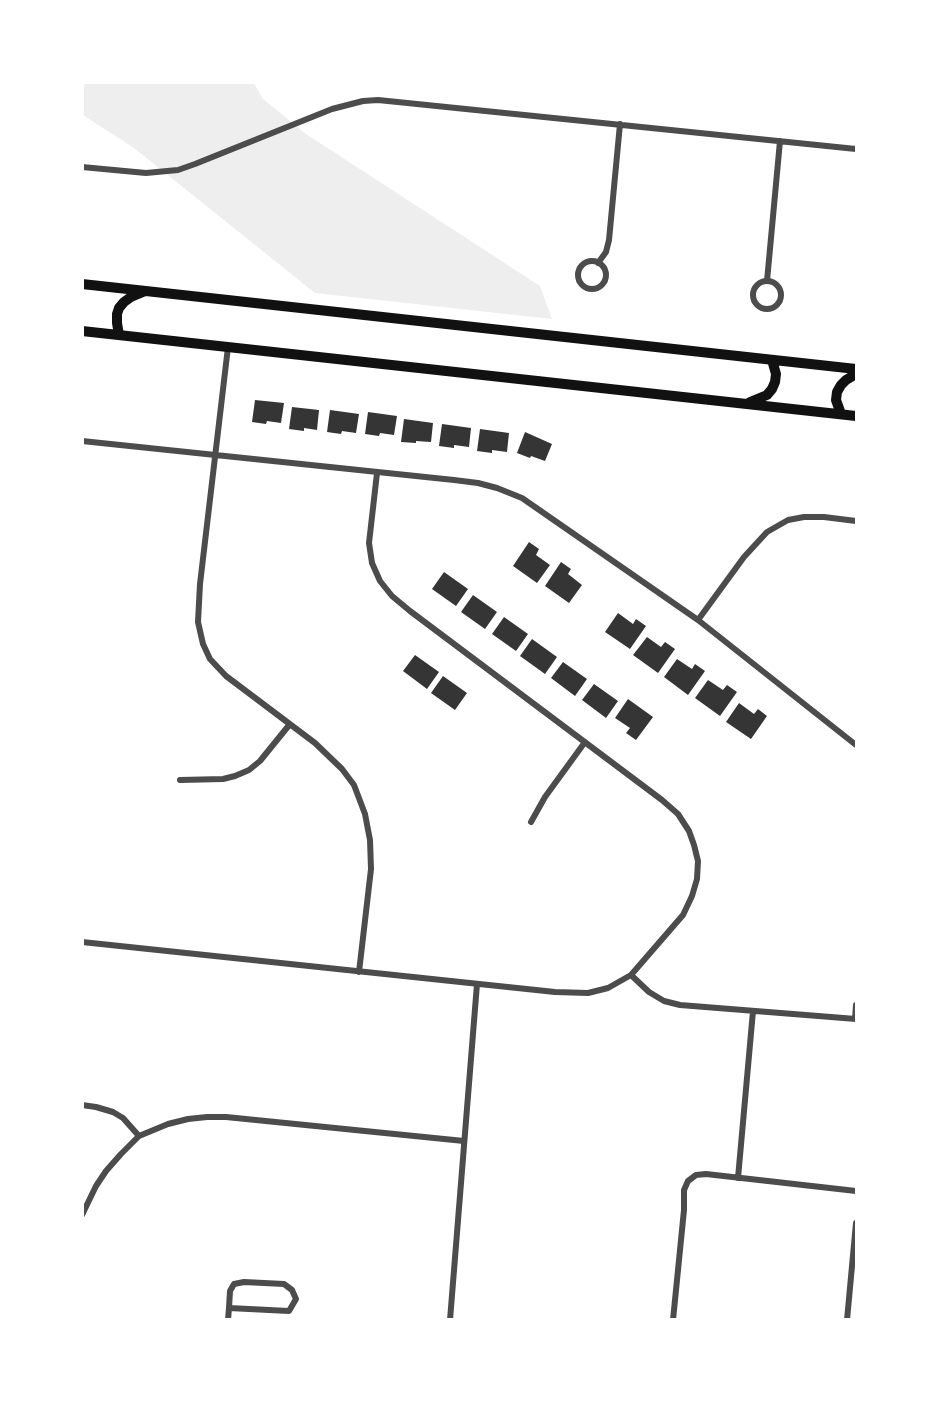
<!DOCTYPE html>
<style>
body{margin:0}
#map{position:relative;width:939px;height:1402px;overflow:hidden;background:#fff;font-family:"Fira Sans Condensed",sans-serif}
canvas{display:block}
.frame{position:absolute;inset:0;border:84px solid #fff;pointer-events:none}
</style>
<div id="map">
<canvas width="939" height="1402"></canvas>
<div class="frame"></div>
</div>
<script>
const context = document.querySelector('canvas').getContext('2d');
context.lineJoin = 'round';
function fill(path, color) { context.fillStyle = color; context.fill(path, 'evenodd'); }
const shape = rows => new Path2D(rows.map(r => 'M' + r).join(''));
function stroke(path, color, width, dash) { context.strokeStyle = color; context.lineWidth = width; context.lineCap = dash ? 'butt' : 'round'; context.setLineDash(dash || []); context.stroke(path); }
fill(shape([
 [82,83,254,83,263,99,306,134,540,286,552,319,315,293,134,148,83,115]
]), '#eee');
fill(shape([
 [255,400,284,403,281,423,267,421,266,424,252,422],
 [292,407,319,410,317,430,304,428,304,431,289,429],
 [330,410,359,414,356,433,342,431,341,434,327,432],
 [368,412,397,416,394,435,380,433,379,436,365,434],
 [404,419,433,423,431,442,416,441,416,443,401,442],
 [442,424,471,428,469,447,454,445,454,448,439,446],
 [480,429,509,433,507,452,492,450,492,453,477,451],
 [525,432,552,444,545,461,531,456,530,458,517,453],
 [529,542,539,549,536,555,550,565,537,583,513,566],
 [561,562,571,569,568,574,582,585,569,603,545,586],
 [444,572,468,589,456,606,432,589],
 [473,595,497,612,485,629,461,612],
 [618,613,633,624,636,619,646,626,630,649,605,632],
 [504,617,528,634,516,651,492,634],
 [647,637,661,647,665,642,675,649,658,673,633,655],
 [532,639,557,657,545,674,520,656],
 [415,655,439,672,427,689,403,671],
 [677,659,692,669,695,664,705,671,688,695,664,677],
 [563,662,587,679,575,696,551,678],
 [443,676,467,693,455,710,431,693],
 [708,680,723,690,727,685,737,692,720,716,695,698],
 [594,684,618,701,606,718,582,700],
 [628,699,653,717,636,740,626,733,630,728,615,718],
 [739,703,754,714,758,709,767,716,751,739,726,722]
]), '#353535');
stroke(shape([
 [82,167,146,173,178,170,195,164,332,109,363,101,378,100,856,149],
 '578 275a14 14 0 1 1 28 0a14 14 0 1 1-28 0Z',
 [598,263,606,252,609,240,620,124],
 [767,281,780,141],
 '753 295a14 14 0 1 1 28 0a14 14 0 1 1-28 0Z',
 [228,347,200,584,198,622,203,644,210,659,226,676,315,743,342,769,354,785,365,814,370,840,371,869,359,972],
 [82,441,454,480,478,483,497,488,522,498,698,620,856,745],
 [698,620,744,557,767,532,788,520,804,517,824,517,856,521],
 [180,780,223,779,235,776,249,770,260,761,290,724],
 [531,822,545,797,585,742],
 [82,942,555,992,588,993,608,988,631,975,683,915,692,896,697,879,698,861,694,845,689,831,678,814,662,800,410,611,392,596,380,581,372,563,369,543,377,473],
 [631,975,649,992,664,1001,680,1005,856,1019],
 [855,1019,856,1005],
 [82,1105,96,1107,113,1112,123,1118,139,1136],
 [738,1178,753,1011],
 [82,1215,96,1186,106,1171,121,1154,139,1136,168,1124,188,1119,207,1117,226,1117,464,1141],
 [228,1320,229,1308,230,1291,234,1284,244,1282,284,1284,292,1290,296,1299,289,1311,229,1308],
 [450,1320,477,984],
 [673,1320,684,1210,684,1190,688,1181,696,1175,706,1174,856,1191],
 [847,1320,856,1223]
]), '#4c4c4c', 6);
stroke(shape([
 [82,284,856,369],
 [82,331,856,416],
 [119,335,117,323,117,314,119,308,124,302,131,297,143,292],
 [750,402,767,395,772,389,775,382,776,374,772,360],
 [841,414,836,400,837,392,841,385,846,380,856,374]
]), '#111', 10);
</script>
